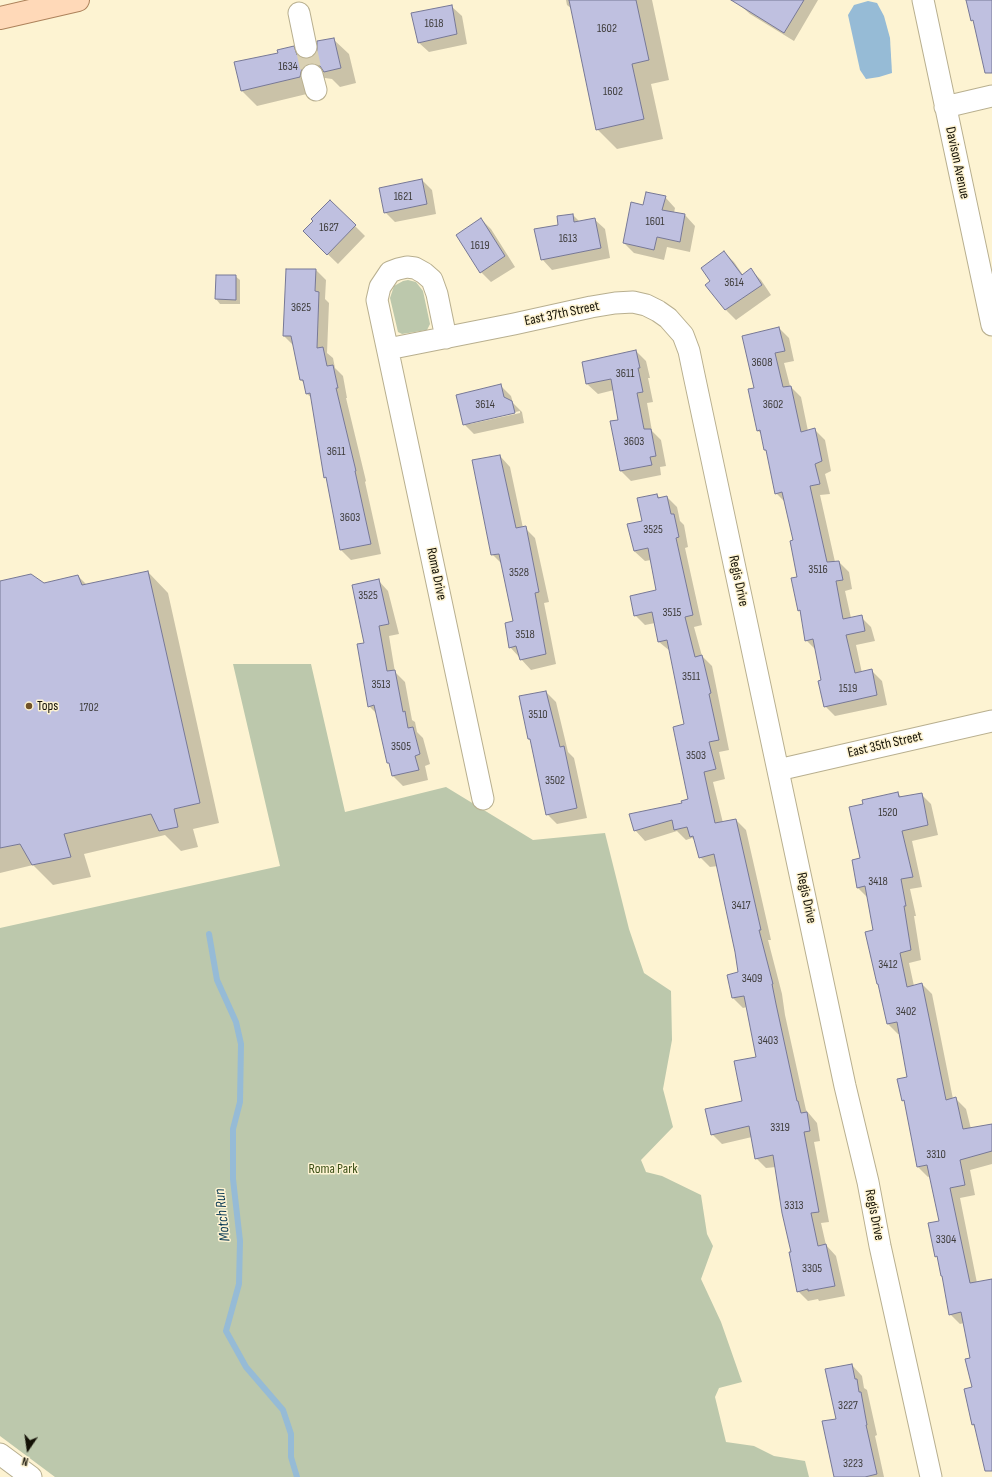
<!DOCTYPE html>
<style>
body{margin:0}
#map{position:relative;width:992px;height:1477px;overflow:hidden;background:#fdf3d2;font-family:"Sofia Sans Condensed",sans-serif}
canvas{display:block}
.north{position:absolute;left:8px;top:1429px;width:40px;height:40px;-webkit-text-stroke:3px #fdf3d2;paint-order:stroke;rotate:193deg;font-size:11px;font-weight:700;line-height:16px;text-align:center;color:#141106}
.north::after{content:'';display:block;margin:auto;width:14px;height:18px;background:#141106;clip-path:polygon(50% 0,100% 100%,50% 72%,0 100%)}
</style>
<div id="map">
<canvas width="992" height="1477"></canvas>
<div class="north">N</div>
</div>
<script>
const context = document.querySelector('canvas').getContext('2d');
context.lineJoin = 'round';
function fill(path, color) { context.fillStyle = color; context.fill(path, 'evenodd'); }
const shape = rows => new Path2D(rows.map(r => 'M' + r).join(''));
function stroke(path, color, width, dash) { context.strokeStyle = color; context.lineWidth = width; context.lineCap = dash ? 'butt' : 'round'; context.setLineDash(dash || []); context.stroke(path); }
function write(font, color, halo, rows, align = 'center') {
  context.font = font + ' "Sofia Sans Condensed",sans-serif'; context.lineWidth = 3; context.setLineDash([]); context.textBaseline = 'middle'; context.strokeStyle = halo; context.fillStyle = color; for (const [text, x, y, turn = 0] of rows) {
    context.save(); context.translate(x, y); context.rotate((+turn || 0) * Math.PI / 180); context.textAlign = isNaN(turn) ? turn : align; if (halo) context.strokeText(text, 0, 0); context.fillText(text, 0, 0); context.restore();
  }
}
fill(shape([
 [408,280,416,282,423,291,430,324,427,330,402,334,398,332,390,298,394,286,403,281],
 [233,664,311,664,345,812,446,787,533,840,605,833,629,929,644,973,671,991,672,1040,663,1089,673,1127,641,1160,646,1172,662,1176,701,1195,707,1234,713,1246,701,1279,721,1322,742,1382,719,1388,715,1397,726,1442,754,1446,774,1456,805,1461,809,1477,55,1477,0,1436,0,928,280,866]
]), '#bcc8ac');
fill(shape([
 [868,1,877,3,884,16,890,38,892,73,879,77,866,79,860,70,848,15,854,5]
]), '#96bbd6');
fill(shape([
 [566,0,652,0,669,80,651,84,663,139,617,149,597,129,572,9,567,5],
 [743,0,818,0,794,41,750,14,740,5],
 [451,6,462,16,467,44,429,52,418,42],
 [333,39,349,54,356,83,340,87,332,79,325,78,319,82,315,92,257,106,241,90,280,53,293,47,305,60,309,60,314,57],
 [422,180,432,190,436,214,395,222,385,212],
 [665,197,675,208,674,213,685,215,695,226,690,252,667,247,664,260,634,253,624,243,644,206],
 [330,201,365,236,338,264,314,241],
 [573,215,580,222,594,219,605,229,610,258,552,270,542,259,559,226],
 [481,219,491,229,515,267,491,282,481,272],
 [724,252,734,262,743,275,751,270,761,280,771,295,736,320,726,310,707,285,712,281],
 [316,270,326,280,325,299,329,303,327,353,333,358,335,368,343,376,347,398,346,398,366,481,365,482,381,554,351,560,341,550,328,480,325,477,312,398,307,394,304,383,301,380,294,346,284,336],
 [235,276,240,280,240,304,220,304,216,299],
 [779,328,789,338,794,361,784,363,790,386,801,397,808,431,815,430,825,440,831,471,825,474,830,494,820,495,835,562,839,562,849,572,852,589,845,591,851,618,861,617,871,627,875,641,856,645,862,673,872,671,882,681,887,705,835,716,825,706,823,681,816,650,806,640,801,612,799,610,798,577,794,541,786,503,776,493,767,452,765,450,762,434,758,431,755,389],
 [636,351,646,361,650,378,648,378,653,402,647,403,652,431,661,440,666,466,660,467,661,475,631,481,620,470,619,420,614,390,598,394,587,384,583,363],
 [501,386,511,396,513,403,522,412,524,423,474,434,464,424],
 [520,411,520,413,470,424,470,422],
 [500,456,510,467,523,528,525,528,535,538,549,602,544,603,556,664,531,670,510,647,514,622,502,564,492,554],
 [657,495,660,498,667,497,677,507,680,521,684,525,688,547,685,548,702,625,694,627,702,656,712,666,729,750,719,752,725,779,713,782,723,823,736,820,746,830,771,940,768,940,782,994,785,1015,806,1110,817,1123,820,1141,814,1142,829,1222,821,1223,826,1245,836,1256,845,1296,819,1301,818,1299,808,1301,798,1291,776,1167,766,1168,756,1158,752,1137,722,1144,712,1134,744,1102,757,1057,747,1007,743,1008,733,998,729,976,740,973,718,866,710,867,700,857,696,841,692,838,686,840,677,831,645,841,635,830,689,800,685,725,670,651,659,642,655,623,645,625,635,615,657,591,651,560,645,561,634,551,643,522],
 [148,572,168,593,219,823,193,829,198,847,181,851,165,835,84,854,91,877,53,885,33,865,0,873,0,582,44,584,78,576,87,585],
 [378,580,388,591,399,634,389,636,395,672,405,682,412,720,415,722,417,732,423,738,430,764,425,766,428,780,403,786,392,775,390,764,388,762,377,714,369,706,366,643],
 [546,692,556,702,568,752,574,758,587,818,557,824,547,814,531,741,529,739],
 [898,793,901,797,921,794,931,804,938,835,912,841,922,887,910,889,916,916,914,916,921,960,909,963,914,986,922,984,932,994,953,1099,956,1099,966,1109,971,1129,992,1127,992,1164,970,1170,975,1195,960,1198,977,1283,992,1280,992,1471,976,1428,972,1424,973,1388,972,1358,964,1323,960,1324,950,1314,943,1277,938,1259,936,1256,940,1222,930,1176,928,1177,918,1167,905,1103,903,1100,908,1078,900,1034,898,1034,888,1024,880,986,877,984,874,931,868,898,857,887,861,858],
 [852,1365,862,1376,864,1388,867,1390,877,1435,875,1436,884,1477,835,1477,837,1420]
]), '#0003');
stroke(shape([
 [209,934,217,980,236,1022,241,1044,240,1102,233,1129,233,1179,240,1241,239,1284,226,1331,246,1367,283,1410,291,1434,291,1457,297,1477]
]), '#96bbd6', 6);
const building = shape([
 [569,0,636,0,649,60,632,64,644,119,596,130,569,0],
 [731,0,804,0,784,33,731,0],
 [966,0,992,0,992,73,985,73,973,20,971,21,966,0],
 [452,5,457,34,418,43,411,13,452,5],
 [334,38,341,68,324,72,320,66,315,64,309,63,303,67,301,72,300,77,241,91,234,62,278,53,277,50,294,46,297,55,303,58,309,59,314,56,317,51,317,41,334,38],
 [422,179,427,204,384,213,379,188,422,179],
 [646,192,666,196,662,210,685,214,680,242,657,237,654,250,623,243,631,202,643,205,646,192],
 [330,200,356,225,327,255,303,231,313,221,311,219,330,200],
 [573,214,574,222,595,218,601,248,541,260,534,229,558,225,557,216,573,214],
 [481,218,505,256,480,273,456,235,481,218],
 [724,251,742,275,751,268,762,285,725,310,705,285,710,281,701,268,724,251],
 [286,269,316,269,315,291,319,292,317,348,323,347,327,366,333,365,338,388,336,388,356,471,355,471,371,544,340,550,326,477,324,478,310,393,306,394,303,380,300,380,291,336,283,336,286,269],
 [216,275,236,275,236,300,215,299,216,275],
 [779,327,785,351,775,353,783,387,791,386,801,432,815,428,822,461,815,464,820,484,810,486,827,562,839,561,843,580,836,581,843,619,862,615,865,631,846,635,855,673,872,669,877,695,824,707,818,681,821,680,813,639,805,641,800,610,798,611,791,578,797,577,790,541,793,540,782,492,775,494,766,450,764,450,760,430,757,431,748,389,754,388,742,336,779,327],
 [636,350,640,368,638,368,643,392,637,393,644,429,651,429,656,456,650,457,652,465,620,471,610,421,618,420,611,379,586,384,582,362,636,350],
 [501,384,504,397,512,401,515,413,463,425,456,395,501,384],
 [500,455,516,528,526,526,539,592,535,593,546,654,520,660,516,646,509,648,505,623,513,621,499,554,491,555,472,460,500,455],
 [657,494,658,498,667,496,671,514,674,514,679,537,676,538,693,615,685,617,695,657,702,655,711,693,709,694,719,740,709,742,716,769,704,772,715,823,736,819,761,930,759,930,773,984,772,984,776,1004,797,1101,798,1101,801,1113,807,1112,810,1131,804,1132,819,1212,811,1213,818,1246,826,1244,835,1286,808,1291,808,1289,797,1292,789,1252,791,1252,782,1213,773,1155,755,1159,749,1126,711,1135,705,1109,742,1101,734,1061,756,1057,744,996,732,998,727,975,738,972,735,952,714,854,699,858,693,836,690,837,687,827,674,830,672,820,634,831,629,814,682,803,681,801,688,799,673,727,684,724,667,640,658,642,652,612,634,616,630,596,656,590,648,548,634,551,627,524,642,521,637,498,657,494],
 [148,571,200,803,174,809,178,827,159,831,151,814,64,834,71,857,32,865,20,844,0,848,0,581,31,574,44,583,78,575,82,585,148,571],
 [379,579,389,624,379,626,387,671,395,670,403,712,405,711,408,728,413,727,420,754,415,756,419,770,392,776,389,763,387,763,374,705,368,707,357,644,364,643,352,585,379,579],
 [546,691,560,747,564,746,577,808,546,815,530,739,528,739,519,696,546,691],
 [898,792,899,797,922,793,928,825,902,831,913,877,901,879,906,906,904,906,911,950,900,953,907,987,922,983,946,1100,956,1097,963,1129,992,1124,992,1151,960,1160,965,1185,950,1188,970,1283,992,1279,992,1471,985,1471,974,1424,972,1425,964,1389,972,1387,965,1359,970,1358,961,1312,949,1315,942,1276,941,1276,937,1256,935,1257,928,1223,939,1221,927,1165,917,1167,904,1100,902,1101,897,1079,907,1077,897,1022,887,1024,878,984,877,984,865,932,873,930,865,886,857,888,852,860,860,858,849,807,863,804,862,800,898,792],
 [852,1364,855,1379,857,1379,859,1392,861,1392,867,1425,866,1425,877,1474,865,1477,834,1477,822,1421,836,1419,825,1369,852,1364]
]);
fill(building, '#bfc0e0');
stroke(building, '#777896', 1);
stroke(shape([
 [306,47,312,75]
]), '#dad1b3', 21, [21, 10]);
const minor = shape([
 [923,0,992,325],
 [299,13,306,47],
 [312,75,316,90],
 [945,107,992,96],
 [446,338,437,294,432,280,424,273,415,268,407,267,398,269,390,272,380,287,377,300,483,799],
 [388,349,514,324,591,307,615,303,633,302,646,305,658,311,668,318,683,335,689,351,694,375,845,1086,868,1182,880,1246,931,1477],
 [778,770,992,721],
 [0,1454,31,1477]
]);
const major = shape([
 [0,18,78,0]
]);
stroke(minor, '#b8af8f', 23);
stroke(major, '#ad825b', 24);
stroke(minor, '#fff', 21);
stroke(major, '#ffd9b8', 22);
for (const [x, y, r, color] of [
 [29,706,4,"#715227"]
]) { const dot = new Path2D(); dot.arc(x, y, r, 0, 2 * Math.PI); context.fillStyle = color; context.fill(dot); stroke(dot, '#fdf3d2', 1.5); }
write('12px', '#3f3d3c', null, [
 ["1618",434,24],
 ["1602",607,29],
 ["1634",288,67],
 ["1602",613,92],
 ["1621",403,197],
 ["1601",655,222],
 ["1627",329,228],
 ["1613",568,239],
 ["1619",480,246],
 ["3614",734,283],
 ["3625",301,308],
 ["3608",762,363],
 ["3611",625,374],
 ["3614",485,405],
 ["3602",773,405],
 ["3603",634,442],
 ["3611",336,452],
 ["3603",350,518],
 ["3525",653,530],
 ["3516",818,570],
 ["3528",519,573],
 ["3525",368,596],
 ["3515",672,613],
 ["3518",525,635],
 ["3511",691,677],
 ["3513",381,685],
 ["1519",848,689],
 ["1702",89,708],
 ["3510",538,715],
 ["3505",401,747],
 ["3503",696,756],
 ["3502",555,781],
 ["1520",888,813],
 ["3418",878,882],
 ["3417",741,906],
 ["3412",888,965],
 ["3409",752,979],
 ["3402",906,1012],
 ["3403",768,1041],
 ["3319",780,1128],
 ["3310",936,1155],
 ["3313",794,1206],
 ["3304",946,1240],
 ["3305",812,1269],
 ["3227",848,1406],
 ["3223",853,1464]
]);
write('14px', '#141106', '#fdf3d2', [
 ["Davison Avenue",957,163,78],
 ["East 37th Street",562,314,-12],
 ["Roma Drive",436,574,78],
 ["Regis Drive",738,581,78],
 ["East 35th Street",885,745,-13],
 ["Regis Drive",806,898,78],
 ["Regis Drive",874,1215,79]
]);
write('14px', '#141106', '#fdf3d2', [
 ["Tops",37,706]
], 'left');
write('14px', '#3c5017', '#fdf3d2', [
 ["Roma Park",333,1169]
]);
write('italic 15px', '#063753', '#fdf3d2', [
 ["Motch Run",223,1215,-96]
]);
</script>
